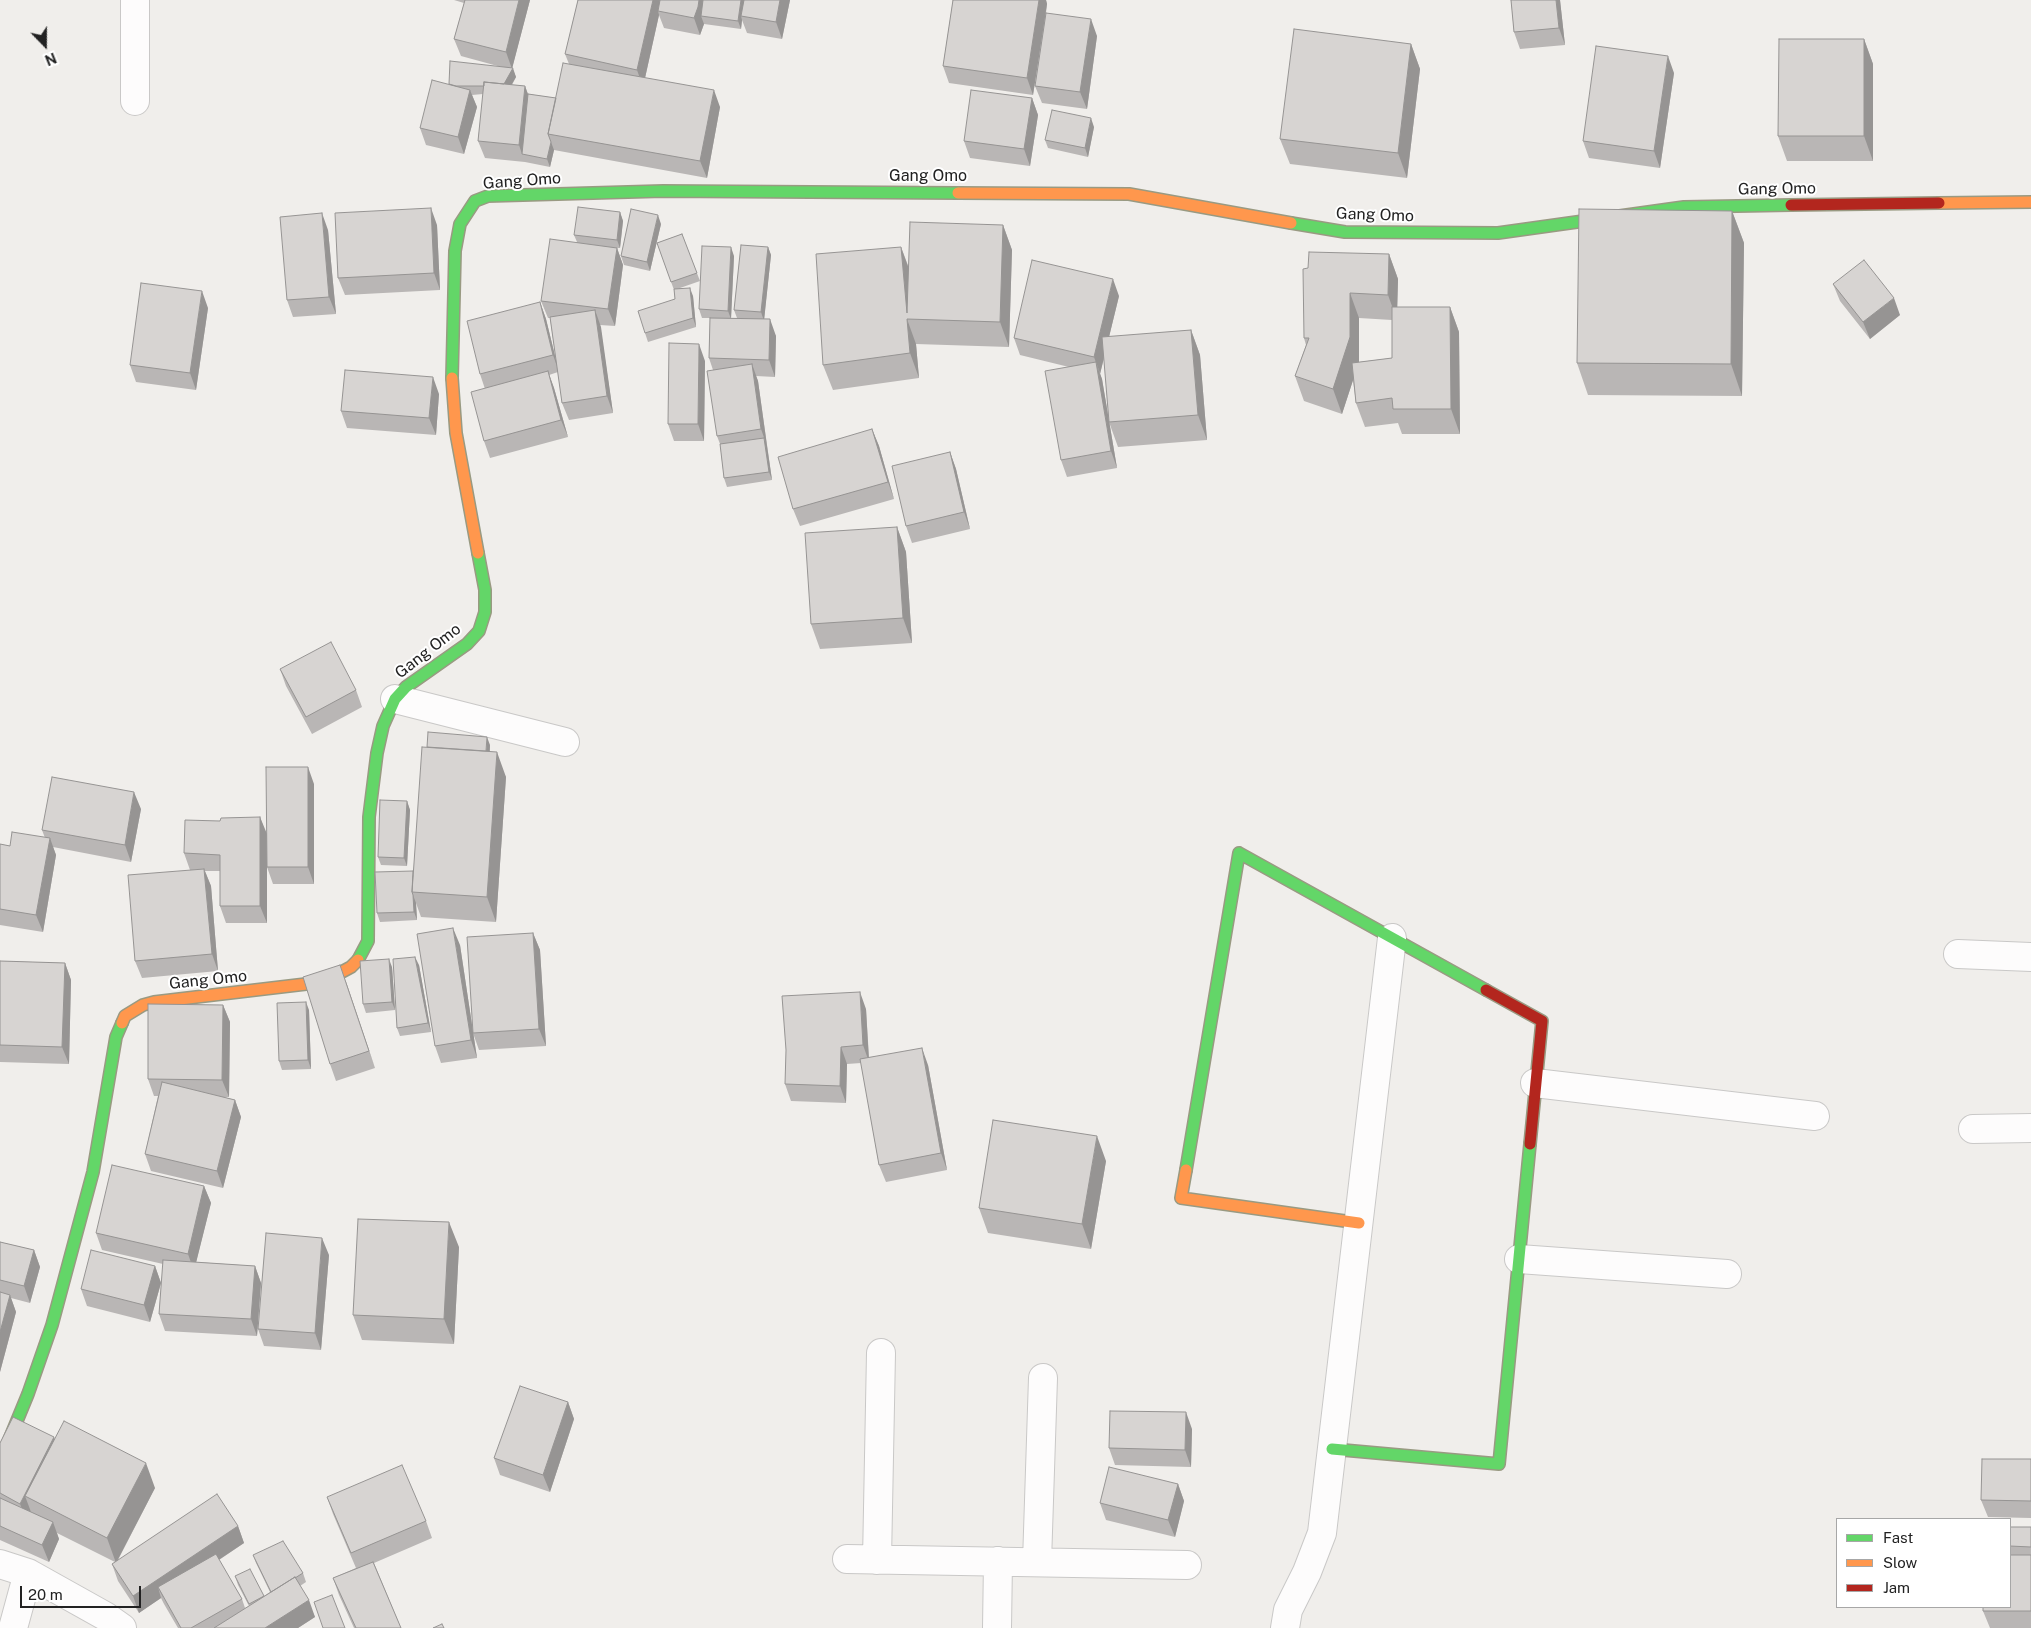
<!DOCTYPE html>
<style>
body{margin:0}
#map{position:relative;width:2031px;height:1628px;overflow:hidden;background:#f0eeeb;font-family:"Public Sans",sans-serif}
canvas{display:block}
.legend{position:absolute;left:1836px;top:1518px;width:175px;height:90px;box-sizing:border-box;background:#fff;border:1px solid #a7a7a7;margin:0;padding:6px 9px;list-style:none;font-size:15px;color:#222}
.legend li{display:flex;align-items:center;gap:10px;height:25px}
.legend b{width:25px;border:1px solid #a7a7a7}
.north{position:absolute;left:20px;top:20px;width:50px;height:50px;-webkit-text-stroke:4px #fff;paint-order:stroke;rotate:158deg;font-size:14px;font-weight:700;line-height:20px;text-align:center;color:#222}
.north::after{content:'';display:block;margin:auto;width:18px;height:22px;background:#222;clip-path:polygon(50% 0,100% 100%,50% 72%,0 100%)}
.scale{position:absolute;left:20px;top:1586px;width:121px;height:22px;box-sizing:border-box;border:2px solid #222;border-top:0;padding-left:6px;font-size:15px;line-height:18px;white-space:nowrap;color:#222;-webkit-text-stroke:4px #fff;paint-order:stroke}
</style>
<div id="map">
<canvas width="2031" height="1628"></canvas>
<ul class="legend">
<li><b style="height:6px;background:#63d668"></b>Fast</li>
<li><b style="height:6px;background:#ff974d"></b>Slow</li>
<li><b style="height:6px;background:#b3261e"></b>Jam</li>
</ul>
<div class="north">N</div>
<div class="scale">20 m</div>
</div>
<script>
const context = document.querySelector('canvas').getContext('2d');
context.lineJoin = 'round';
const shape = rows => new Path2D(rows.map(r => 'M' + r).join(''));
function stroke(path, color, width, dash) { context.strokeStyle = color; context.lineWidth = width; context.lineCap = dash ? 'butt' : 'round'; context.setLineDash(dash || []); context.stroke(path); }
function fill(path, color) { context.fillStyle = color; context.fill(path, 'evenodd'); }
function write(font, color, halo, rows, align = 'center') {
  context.font = font + ' "Public Sans",sans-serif'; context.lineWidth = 4; context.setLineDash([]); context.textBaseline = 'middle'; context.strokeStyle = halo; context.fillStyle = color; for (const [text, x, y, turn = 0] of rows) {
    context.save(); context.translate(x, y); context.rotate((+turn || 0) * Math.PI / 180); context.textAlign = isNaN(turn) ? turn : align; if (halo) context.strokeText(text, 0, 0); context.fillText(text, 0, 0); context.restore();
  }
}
const street = shape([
 [135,0,135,101],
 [395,699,565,742],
 [1958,954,2031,957],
 [1535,1083,1815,1116],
 [1973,1129,2031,1128],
 [1519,1259,1727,1274],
 [847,1559,1187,1565],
 [877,1560,881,1353],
 [1037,1562,1043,1378],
 [0,1564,28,1573,105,1616,122,1628],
 [13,1628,28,1573],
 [997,1628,998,1561],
 [1285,1628,1288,1610,1307,1572,1322,1533,1392,938]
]);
const fast = shape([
 [1291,223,1345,232,1498,233,1684,207,1791,205],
 [452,378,455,251,460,224,475,201,488,196,663,191,958,193],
 [358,960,368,941,369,817,377,753,383,726,395,699,406,687,467,644,479,631,485,612,485,590,478,553],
 [1186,1170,1239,853,1486,990],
 [1332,1449,1499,1464,1530,1144],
 [0,1462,28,1394,52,1325,93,1172,116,1037,122,1023]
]);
const slow = shape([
 [958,193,1129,194,1291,223],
 [1939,203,2031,202],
 [452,378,456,433,478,553],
 [122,1023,125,1016,143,1005,154,1002,323,982,351,967,358,960],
 [1186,1170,1181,1198,1359,1223]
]);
const jam = shape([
 [1791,205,1939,203],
 [1486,990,1542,1021,1530,1144]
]);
stroke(street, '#c9c8c7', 30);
stroke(fast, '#999a82', 14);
stroke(slow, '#999a82', 14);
stroke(jam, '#999a82', 14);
stroke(street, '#fdfcfc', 28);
stroke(fast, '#63d668', 11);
stroke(slow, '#ff974d', 11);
stroke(jam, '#b3261e', 11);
fill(shape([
 [454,0,530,0,512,68,516,77,512,85,525,86,528,94,556,98,569,64,565,54,578,0,790,0,782,39,747,33,742,20,741,29,704,24,700,35,664,28,659,15,645,78,720,107,707,178,554,150,550,167,525,162,485,158,478,141,483,94,472,95,477,107,464,154,426,145,420,128,449,84,505,68,461,56,454,39,464,3],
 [953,0,1046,0,1047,4,1046,13,1097,36,1087,109,1042,103,1035,86,1043,32,1033,95,949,83,943,66],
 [1511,0,1560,0,1565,45,1520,49,1514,32],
 [1864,39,1873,64,1873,161,1787,161,1778,136],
 [1411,44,1420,69,1407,178,1290,164,1280,139],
 [1674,73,1660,168,1589,158,1583,141],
 [1032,98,1038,115,1030,166,970,158,964,141],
 [1094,127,1088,157,1048,148,1045,140],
 [1732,211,1744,243,1742,396,1588,395,1577,363],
 [620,212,623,221,620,248,617,248,623,265,615,326,600,325,613,413,569,420,562,403,558,372,549,375,554,388,568,437,490,458,484,441,485,389,480,374,540,302,546,319,556,360,550,318,548,318,541,301,577,242,574,235],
 [661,224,650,271,624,265,621,256],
 [437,225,440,290,345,295,338,278],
 [1003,225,1012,250,1009,347,916,344,919,378,833,390,823,365,901,247,909,268],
 [328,230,336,314,293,317,287,300],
 [682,234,700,281,680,288,693,296,696,327,648,342,645,333,675,299,674,290,657,243],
 [768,247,771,255,764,319,776,336,775,377,756,376,758,381,772,480,727,487,724,478,720,444,717,436,713,370,709,358,710,318,702,318,699,309,734,256,731,318,737,318,734,310],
 [1389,254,1398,279,1397,307,1450,307,1459,332,1460,434,1402,434,1398,423,1365,427,1356,403,1353,380,1342,414,1304,401,1295,376,1306,345,1304,338,1308,268],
 [1359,318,1392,320,1392,358,1359,362],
 [1833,284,1900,315,1870,339,1840,301],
 [1119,296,1109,337,1191,330,1200,355,1207,440,1118,447,1109,422,1104,358,1100,374,1102,379,1117,468,1067,477,1061,460,1069,367,1020,355,1014,338],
 [208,308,196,390,136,382,130,365],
 [705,361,704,441,674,441,668,424],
 [439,394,436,435,347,428,341,411],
 [872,429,879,446,894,499,800,526,793,509],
 [950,452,956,469,970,529,912,543,906,526],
 [897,527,906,552,912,643,820,649,811,624],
 [280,669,356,690,362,707,312,734,286,686],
 [490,745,490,751,506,777,496,922,421,917,416,903,417,920,380,922,377,913,414,874],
 [314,784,314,884,273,884,267,867,267,858,267,923,226,923,220,906,220,871,205,871,211,886,218,971,142,978,135,961,190,870,184,853,260,817,266,834],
 [407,801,410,810,407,866,381,865,378,857],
 [141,809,131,862,53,847,56,855,43,932,0,925,0,844,10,846,45,838,42,830],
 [533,933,540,950,546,1046,479,1050,473,1033],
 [460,945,477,1058,441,1063,435,1046],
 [0,961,65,963,71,980,69,1064,0,1062],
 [419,965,431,1032,400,1036,397,1028],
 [392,967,395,1010,366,1013,363,1004],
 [346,982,375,1068,336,1081,330,1064],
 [223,1005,230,1022,229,1097,224,1097,235,1100,241,1117,223,1188,151,1171,145,1154,158,1096,154,1096,148,1079],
 [866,1009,869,1057,928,1065,947,1170,886,1182,879,1165,861,1063,847,1064,846,1103,791,1101,785,1084],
 [309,1010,311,1069,282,1070,279,1061],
 [1106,1161,1091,1249,988,1233,979,1208],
 [204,1186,211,1203,196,1262,255,1266,261,1283,257,1336,165,1331,159,1314,163,1264,102,1250,96,1233],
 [0,1242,34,1250,40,1267,30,1303,11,1298,16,1312,0,1372],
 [459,1247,454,1344,362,1340,353,1315],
 [329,1255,321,1350,264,1346,258,1329],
 [155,1266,161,1283,150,1322,87,1306,81,1289],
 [568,1402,574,1419,550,1492,500,1475,494,1458],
 [1192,1429,1191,1467,1115,1465,1109,1448],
 [54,1437,54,1439,155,1488,118,1560,238,1526,244,1543,219,1560,242,1599,245,1608,249,1606,238,1585,235,1576,264,1596,270,1592,256,1563,253,1555,303,1573,306,1582,300,1586,315,1617,298,1628,178,1628,164,1604,161,1598,139,1613,118,1581,112,1564,115,1562,57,1533,59,1539,49,1562,0,1540,0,1443],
 [2031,1459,2031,1518,1988,1517,1981,1500],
 [1178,1484,1184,1501,1175,1537,1106,1520,1100,1503],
 [327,1497,426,1521,432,1538,374,1563,401,1628,354,1628,339,1595,333,1578,356,1568,333,1514],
 [2010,1527,2031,1527,2031,1555,2010,1555],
 [2031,1555,2031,1628,1990,1628,1983,1611]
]), '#b9b6b5');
fill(shape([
 [519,0,530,0,512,69,506,52],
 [653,0,663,0,658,11,659,15,643,87,637,70],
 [699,0,708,0,701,16,704,24,700,35,694,18],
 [741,0,745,0,741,16,742,20,741,29,738,21],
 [780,0,790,0,782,39,776,22],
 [1039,0,1046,0,1047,4,1033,95,1027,78],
 [1556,0,1560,0,1565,45,1559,28],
 [1091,19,1097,36,1087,109,1080,92],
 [1864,39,1873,64,1873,161,1864,136],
 [1411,44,1420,69,1407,178,1398,153],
 [1668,56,1674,73,1660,168,1654,151],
 [513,68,516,77,506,94,503,85],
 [525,86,531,103,522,154,519,145],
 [470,90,477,107,464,154,458,137],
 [714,90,720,107,707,178,700,161],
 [1032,98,1038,115,1030,166,1024,149],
 [1091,118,1094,127,1088,157,1085,148],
 [551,142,554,150,550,167,547,159],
 [431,208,437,225,440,290,434,273],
 [1732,211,1744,243,1742,396,1731,364],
 [620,212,623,221,620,248,617,240],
 [322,213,328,230,336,314,329,297],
 [658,215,661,224,650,271,647,262],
 [1003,225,1012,250,1009,347,1000,322],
 [731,247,734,256,731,319,728,311],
 [768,247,771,255,764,321,761,312],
 [901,247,910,272,907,313],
 [617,248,623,265,615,326,608,309],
 [1389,254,1398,279,1397,320,1388,295],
 [1113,279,1119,296,1100,374,1094,357],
 [690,288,693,296,696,327,693,318],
 [202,291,208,308,196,390,190,373],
 [1350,293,1359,318,1359,362,1342,414,1333,389],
 [1894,298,1900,315,1870,339,1863,322],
 [540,302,546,319,559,372,553,355],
 [1450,307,1459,332,1460,434,1451,409],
 [595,310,601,327,613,413,607,396],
 [770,319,776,336,775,377,769,360],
 [907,319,916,344,919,378,910,353],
 [1191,330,1200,355,1207,440,1198,415],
 [699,344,705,361,704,441,698,424],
 [1096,362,1102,379,1117,468,1111,451],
 [752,364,758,381,767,446,761,429],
 [548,371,554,388,568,437,561,420],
 [433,377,439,394,436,435,429,418],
 [872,429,879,446,894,499,888,482],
 [764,438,767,446,772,480,769,472],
 [950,452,956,469,970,529,964,512],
 [897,527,906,552,912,643,903,618],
 [487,737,490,745,488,773,485,765],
 [497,752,506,777,496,922,487,897],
 [308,767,314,784,314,884,308,867],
 [134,792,141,809,131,862,125,845],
 [407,801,410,810,407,866,404,858],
 [260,817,267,834,267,923,260,906],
 [50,838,56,855,43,932,36,915],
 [204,869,211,886,218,971,212,954],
 [413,895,416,903,417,920,414,912],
 [453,928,460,945,477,1058,471,1040],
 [533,933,540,950,546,1046,539,1029],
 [415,957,419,965,431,1032,428,1023],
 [389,959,392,967,395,1010,392,1002],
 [65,963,71,980,69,1064,62,1047],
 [340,965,346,982,375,1068,369,1051],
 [860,992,866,1009,869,1062,863,1045],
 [306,1002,309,1010,311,1069,308,1060],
 [223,1005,230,1022,229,1097,222,1080],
 [841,1047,847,1064,846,1103,840,1086],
 [922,1048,928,1065,947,1170,941,1153],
 [235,1100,241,1117,223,1188,217,1171],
 [1097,1136,1106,1161,1091,1249,1082,1224],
 [204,1186,211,1203,194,1271,188,1254],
 [449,1222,459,1247,454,1344,444,1319],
 [322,1238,329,1255,321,1350,315,1333],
 [34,1250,40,1267,30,1303,24,1286],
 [155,1266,161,1283,150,1322,144,1305],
 [255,1266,261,1283,257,1336,251,1319],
 [10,1295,16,1312,0,1372,0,1332],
 [568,1402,574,1419,550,1492,543,1475],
 [1186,1412,1192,1429,1191,1467,1185,1450],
 [54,1437,60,1454,25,1496,31,1512,27,1521,20,1504],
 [146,1463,155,1488,116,1563,107,1538],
 [1178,1484,1184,1501,1175,1537,1168,1520],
 [53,1522,59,1539,49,1562,42,1545],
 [238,1526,244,1543,163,1597,158,1587,161,1598,139,1613,133,1596],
 [309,1600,315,1617,298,1628,265,1628]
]), '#969493');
const building = shape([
 [465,0,519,0,506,52,454,39,465,0],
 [578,0,653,0,637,70,565,54,578,0],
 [660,0,699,0,698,7,694,18,658,11,660,0],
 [703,0,741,0,738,21,701,16,703,0],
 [744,0,780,0,776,22,741,16,744,0],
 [953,0,1039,0,1027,78,943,66,953,0],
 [1511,0,1556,0,1559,28,1514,32,1511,0],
 [1046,13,1091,19,1080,92,1035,86,1046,13],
 [1294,29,1411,44,1398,153,1280,139,1294,29],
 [1779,39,1864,39,1864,136,1778,136,1779,39],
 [1596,46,1668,56,1654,151,1583,141,1596,46],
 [450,61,513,68,504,84,484,82,484,86,456,86,449,84,450,61],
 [563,63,714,90,700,161,548,134,563,63],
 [432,80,470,90,458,137,420,128,432,80],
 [484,82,525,86,519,145,478,141,484,82],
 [971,90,1032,98,1024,149,964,141,971,90],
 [528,94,556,98,548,134,551,142,547,159,522,154,528,94],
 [1052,110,1091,118,1085,148,1045,140,1052,110],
 [578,207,620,212,617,240,574,235,578,207],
 [431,208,434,273,338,278,335,213,431,208],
 [631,209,658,215,647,262,621,256,631,209],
 [1579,209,1732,211,1731,364,1577,363,1579,209],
 [322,213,329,297,287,300,280,217,322,213],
 [910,222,1003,225,1000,322,907,319,910,353,823,365,816,254,901,247,907,313,910,222],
 [682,234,697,273,671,282,657,243,682,234],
 [550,239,617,248,608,309,541,301,550,239],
 [741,245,768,247,761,312,734,310,741,245],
 [702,246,731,247,728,311,699,309,702,246],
 [1309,252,1389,254,1388,295,1350,293,1350,337,1333,389,1295,376,1309,338,1304,338,1303,269,1308,268,1309,252],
 [1032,260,1113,279,1094,357,1014,338,1032,260],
 [1864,260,1894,298,1863,322,1833,284,1864,260],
 [141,283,202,291,190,373,130,365,141,283],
 [690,288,693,318,645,333,638,311,675,299,674,289,690,288],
 [540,302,553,355,480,374,467,321,540,302],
 [1392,307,1450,307,1451,409,1393,409,1392,398,1356,403,1352,363,1392,358,1392,307],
 [595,310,607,396,562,403,550,317,595,310],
 [710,318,770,319,769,360,709,358,710,318],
 [1191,330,1198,415,1109,422,1102,337,1191,330],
 [669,343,699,344,698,424,668,424,669,343],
 [1096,362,1111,451,1061,460,1045,371,1096,362],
 [752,364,761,429,717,436,707,371,752,364],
 [345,370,433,377,429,418,341,411,345,370],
 [548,371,561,420,484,441,471,392,548,371],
 [872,429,888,482,793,509,778,457,872,429],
 [764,438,769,472,724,478,720,444,764,438],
 [950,452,964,512,906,526,892,466,950,452],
 [897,527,903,618,811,624,805,533,897,527],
 [331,642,356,690,306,717,280,669,331,642],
 [428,732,487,737,486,751,427,747,428,732],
 [422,747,497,752,487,897,412,892,422,747],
 [266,767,308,767,308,867,267,867,266,767],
 [52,777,134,792,125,845,42,830,52,777],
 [380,800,407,801,404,858,378,857,380,800],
 [260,817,260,906,220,906,220,855,184,853,185,820,220,821,221,818,260,817],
 [12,832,50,838,36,915,0,909,0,844,10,846,12,832],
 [204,869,212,954,135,961,128,875,204,869],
 [413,871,412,892,413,895,414,912,377,913,375,872,413,871],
 [453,928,471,1040,435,1046,417,934,453,928],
 [533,933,539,1029,473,1033,467,937,533,933],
 [415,957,428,1023,397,1028,393,959,415,957],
 [389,959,392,1002,363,1004,360,961,389,959],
 [0,961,65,963,62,1047,0,1045,0,961],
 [340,965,369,1051,330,1064,303,977,340,965],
 [860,992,863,1045,841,1047,840,1086,785,1084,786,1050,782,996,860,992],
 [306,1002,308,1060,279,1061,277,1003,306,1002],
 [148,1004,223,1005,222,1080,148,1079,148,1004],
 [922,1048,941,1153,879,1165,860,1059,922,1048],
 [162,1082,235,1100,217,1171,145,1154,162,1082],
 [993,1120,1097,1136,1082,1224,979,1208,993,1120],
 [112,1165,204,1186,188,1254,96,1233,112,1165],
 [358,1219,449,1222,444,1319,353,1315,358,1219],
 [266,1233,322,1238,315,1333,258,1329,266,1233],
 [0,1242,34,1250,24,1286,0,1280,0,1242],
 [91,1250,155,1266,144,1305,81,1289,91,1250],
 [163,1260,255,1266,251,1319,159,1314,163,1260],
 [0,1292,10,1295,0,1332,0,1292],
 [520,1386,568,1402,543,1475,494,1458,520,1386],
 [1110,1411,1186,1412,1185,1450,1109,1448,1110,1411],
 [13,1417,54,1437,20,1504,0,1493,0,1443,13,1417],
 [64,1421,146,1463,107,1538,25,1496,64,1421],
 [1982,1459,2031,1459,2031,1501,1981,1500,1982,1459],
 [402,1465,426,1521,351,1553,327,1497,402,1465],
 [1109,1467,1178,1484,1168,1520,1100,1503,1109,1467],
 [217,1494,238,1526,133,1596,112,1564,217,1494],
 [0,1498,53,1522,42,1545,0,1526,0,1498],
 [2010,1527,2031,1527,2031,1547,2010,1546,2010,1527],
 [283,1541,303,1573,295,1578,295,1577,271,1592,253,1555,283,1541],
 [216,1554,242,1599,191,1628,181,1628,158,1587,216,1554],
 [2010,1555,2031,1555,2031,1611,1983,1611,1983,1607,2010,1607,2010,1555],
 [373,1562,401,1628,356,1628,333,1578,373,1562],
 [250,1569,264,1596,249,1604,235,1576,250,1569],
 [295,1577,309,1600,265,1628,214,1628,295,1577],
 [332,1595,345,1628,323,1628,314,1602,332,1595],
 [442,1624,444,1628,433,1628,442,1624]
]);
fill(building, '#d7d4d2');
stroke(building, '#969493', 1);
write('16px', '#222', '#fff', [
 ["Gang Omo",928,176],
 ["Gang Omo",522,181,-4],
 ["Gang Omo",1777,189,-1],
 ["Gang Omo",1375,215,2],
 ["Gang Omo",428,651,-38],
 ["Gang Omo",208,980,-6]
]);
</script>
